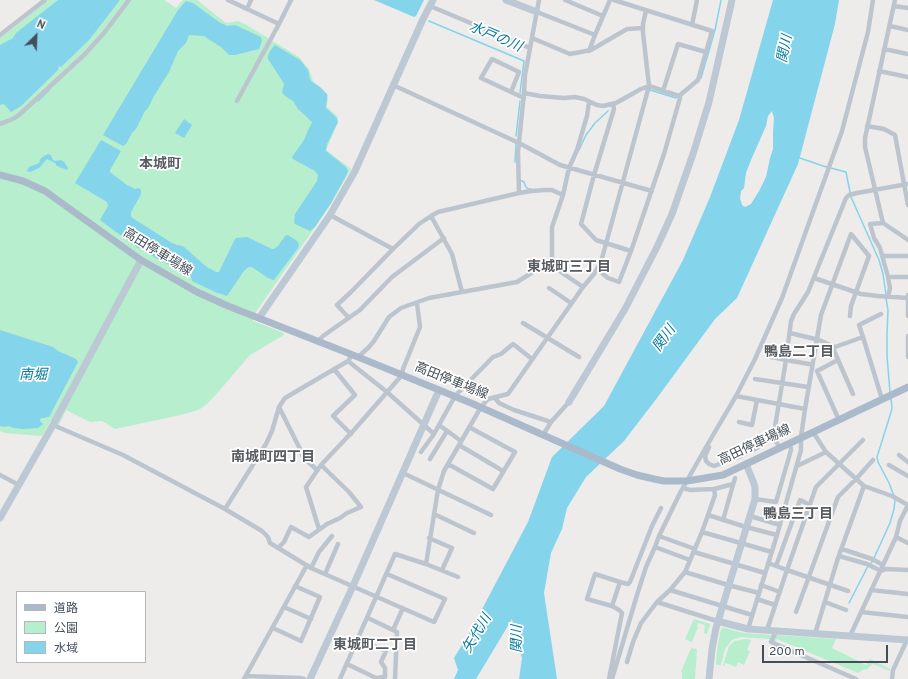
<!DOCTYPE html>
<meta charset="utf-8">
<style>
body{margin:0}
#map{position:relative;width:908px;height:679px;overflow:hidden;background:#eeebeb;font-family:Overpass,"Noto Sans JP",sans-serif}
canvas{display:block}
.legend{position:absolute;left:16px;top:591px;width:130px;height:72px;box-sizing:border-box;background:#fff;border:1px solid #b4b8bc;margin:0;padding:5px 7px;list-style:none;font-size:12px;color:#444e58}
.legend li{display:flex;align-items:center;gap:8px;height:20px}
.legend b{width:20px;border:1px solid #b4b8bc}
.north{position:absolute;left:16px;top:16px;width:40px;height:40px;-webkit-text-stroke:3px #fff;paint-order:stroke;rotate:24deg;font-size:11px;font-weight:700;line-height:16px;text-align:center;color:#444e58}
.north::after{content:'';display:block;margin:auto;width:14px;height:18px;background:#444e58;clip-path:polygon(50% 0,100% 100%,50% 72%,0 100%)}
.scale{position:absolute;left:762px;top:645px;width:126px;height:18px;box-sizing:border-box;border:2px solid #444e58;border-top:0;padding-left:5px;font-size:12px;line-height:14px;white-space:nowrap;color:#444e58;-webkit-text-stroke:3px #fff;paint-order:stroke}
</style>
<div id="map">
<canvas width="908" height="679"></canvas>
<ul class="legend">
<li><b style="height:5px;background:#aabacb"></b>道路</li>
<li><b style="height:11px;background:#b7eecd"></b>公園</li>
<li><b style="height:11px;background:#84d4eb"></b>水域</li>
</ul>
<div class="north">N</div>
<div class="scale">200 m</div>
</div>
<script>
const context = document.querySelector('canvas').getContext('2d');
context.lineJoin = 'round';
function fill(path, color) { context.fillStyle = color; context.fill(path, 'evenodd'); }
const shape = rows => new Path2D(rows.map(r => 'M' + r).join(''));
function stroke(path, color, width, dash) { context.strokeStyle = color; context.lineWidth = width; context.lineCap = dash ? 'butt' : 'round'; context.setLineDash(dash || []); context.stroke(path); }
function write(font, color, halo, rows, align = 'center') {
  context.font = font + ' Overpass,"Noto Sans JP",sans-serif'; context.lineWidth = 3.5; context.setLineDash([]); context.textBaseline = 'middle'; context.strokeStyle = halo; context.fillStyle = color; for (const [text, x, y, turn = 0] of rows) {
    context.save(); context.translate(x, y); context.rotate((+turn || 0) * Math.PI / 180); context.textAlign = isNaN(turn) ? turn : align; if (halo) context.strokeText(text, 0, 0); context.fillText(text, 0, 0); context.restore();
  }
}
fill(shape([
 [48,0,164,0,176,8,183,0,197,0,226,23,238,21,245,24,299,57,309,69,313,81,328,95,327,107,338,117,337,125,326,150,351,169,331,204,256,312,253,321,284,333,284,335,250,355,219,391,207,404,200,409,195,411,176,416,115,429,102,421,90,422,66,410,59,425,50,422,42,436,5,433,0,431,0,37,8,32],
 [694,619,710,624,707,634,704,633,705,625,698,623,697,626,698,627,692,642,685,639],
 [725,628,743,633,772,635,770,639,741,637,732,640,725,649,721,665,716,665,717,650,721,629],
 [776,635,836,639,832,648,866,665,870,659,890,669,890,671,873,664,866,670,864,669,858,673,777,639,775,642,774,641],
 [746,639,751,640,747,650,750,651,744,665,738,662,736,667,726,663,724,666,723,666,729,646,735,641],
 [691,648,697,649,695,679,682,679,682,673,681,672]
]), '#b7eecd');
fill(shape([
 [58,0,120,0,89,40,61,67,59,66,58,70,21,106,11,112,5,105,3,104,0,105,0,45,13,38,16,33],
 [374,0,424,0,416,16,414,17],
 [773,0,839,0,835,24,798,164,737,298,715,319,657,398,624,441,586,477,567,508,562,529,551,553,544,593,557,679,519,679,522,658,515,636,512,619,476,679,454,679,458,670,454,658,470,632,528,522,552,457,604,406,683,260,710,197,739,120],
 [772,111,774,118,773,132,773,149,770,158,766,177,759,191,751,204,745,207,742,205,740,198,741,191,744,188,746,173,751,160,766,126,768,116],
 [186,1,193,3,219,22,227,26,235,25,261,37,262,41,259,49,235,55,229,55,221,47,208,39,206,37,204,36,189,35,186,43,178,51,169,72,154,96,148,108,145,111,136,129,132,133,126,144,123,146,103,135,178,10],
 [275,45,300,60,308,70,310,79,312,82,320,87,327,94,327,101,326,105,326,108,336,117,338,122,327,144,326,151,346,167,348,171,347,174,331,203,315,227,310,231,295,224,294,223,295,214,317,181,318,175,315,171,293,159,292,157,304,140,309,128,310,127,312,122,298,109,293,101,284,95,282,92,284,84,283,82,268,59,268,56,270,51,273,47],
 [184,119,192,125,184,138,175,133],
 [101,140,121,151,110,170,110,172,127,185,135,189,139,188,141,190,141,194,139,198,131,212,131,217,172,243,177,245,179,245,184,247,208,268,211,269,216,272,219,272,235,239,236,238,247,237,272,249,274,249,278,246,285,236,288,235,297,241,299,244,298,248,274,280,273,280,268,278,252,267,248,267,243,272,227,296,215,292,192,281,191,277,145,252,145,251,139,248,138,248,119,234,118,233,116,232,100,220,108,206,107,202,75,183],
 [48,154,51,155,53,160,55,161,61,160,64,162,68,168,67,170,57,166,55,163,47,159,39,168,30,172,27,171,29,167,39,163,41,158],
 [0,330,53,347,58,351,76,359,78,362,49,417,47,417,45,418,41,418,40,421,43,424,38,428,22,429,14,428,8,426,4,427,0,426]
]), '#84d4eb');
stroke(shape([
 [429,21,524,61,520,93],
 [701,78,715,30,721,0],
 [650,90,676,98],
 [38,101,50,89],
 [516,136,520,101],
 [579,150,586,135,595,123,608,111],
 [797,157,823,166,846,172,851,197,879,260,883,274,886,295],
 [515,162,516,144],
 [520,180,524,182,526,187,528,189,531,189],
 [886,298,888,310,887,335,887,356,890,392],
 [891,398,892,409,877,457,878,462,889,483,894,496],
 [874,558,890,523,894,509,895,500],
 [849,603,868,566,873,561]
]), '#84d4eb', 1.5);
stroke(shape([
 [228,0,279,24],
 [565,0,603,16],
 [614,0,712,31,698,80,679,96],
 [895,0,865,138,865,147,883,223,908,240],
 [430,6,530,48],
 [894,6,908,8],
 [247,9,251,0],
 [537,12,595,35,610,0],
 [692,25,697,0],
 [890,26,908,30],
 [0,35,45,0],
 [532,38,570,54,591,50,627,29,643,28],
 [884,49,908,54],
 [589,51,595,35],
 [879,71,908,77],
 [393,85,519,143,560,165,652,191],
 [663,91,678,44,706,52],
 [511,92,519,72,492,59,481,78,524,98],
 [524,93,540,96,564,98,575,97,584,99,597,105,603,106,616,103,641,89,649,86,679,96],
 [237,101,279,24,291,0],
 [613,104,614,109,594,175,581,224,596,240,631,251,664,154,680,98,679,96],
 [0,124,13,119,19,115,85,54,104,33,129,0],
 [867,126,884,129,895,135,908,205],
 [519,193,518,152,524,93,525,75,539,0],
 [330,215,393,249,419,224,431,216,438,212,519,193,531,191,545,190,552,190,563,195],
 [431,216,452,254,462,292],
 [883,223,870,224,874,238,880,248,888,277],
 [882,256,908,256],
 [597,269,608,278,619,282,631,251],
 [814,278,861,294,878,296,908,298],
 [583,287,555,268,552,260,552,227,563,195,569,168,577,150,587,116,589,102],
 [549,288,571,303],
 [908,295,908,316],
 [888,297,890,288,888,277,908,277],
 [348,317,337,305,351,292,393,249],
 [523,323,579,357],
 [790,333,819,340,835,347,863,337,882,399],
 [908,336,908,357],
 [863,337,859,325,881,314],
 [317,342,323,336,360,310,392,277,444,238],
 [832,346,853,394],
 [767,356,786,360,809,364],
 [358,357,369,347,374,341,389,317,401,308,429,298,517,282,552,260],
 [838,360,817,371,839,420],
 [348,361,387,392,434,434],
 [334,369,355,395,333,416,351,434],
 [755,379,808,387],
 [736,396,805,409,801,437,801,450,777,535,748,629],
 [495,398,499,403,514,410,551,422],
 [279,407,301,451,303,457,317,470],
 [805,409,821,315,851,234,869,256,851,306,850,316],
 [739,422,752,425,757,400],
 [53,425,123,455,225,509,262,531,268,537,270,543,311,568,434,622,445,599,387,574],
 [439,425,461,441],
 [813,432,826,452,864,486,892,496,908,505],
 [543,435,551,422,569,402],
 [773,439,786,360,791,321,794,314,808,292,846,198,849,195,857,193,908,184],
 [459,445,503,471],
 [709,447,705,456,706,461,709,464,714,466,739,457,757,448,760,446,767,439,770,438,775,440,780,448],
 [421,452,434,434,455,396,493,357,501,354,513,344,532,359],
 [899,455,908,462],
 [430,459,447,431],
 [448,464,493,489,515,452,469,427],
 [889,465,908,476],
 [797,466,826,452],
 [403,473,491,515],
 [0,475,19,485],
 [714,489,733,484],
 [755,499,776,502,791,450,790,443],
 [225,509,266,444,272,431,279,407,285,398,348,361,352,355],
 [434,514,474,533],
 [708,515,746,527,777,535],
 [750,516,780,525],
 [723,520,735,478],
 [319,529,306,487,321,465,354,430,402,375,403,369,420,327,417,303],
 [702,532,772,552],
 [659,536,655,547,690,560],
 [896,537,908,543],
 [429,538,452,548,442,570],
 [278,548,284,542,291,527,309,537,327,524,340,518,347,513,361,507,349,492,321,465],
 [695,549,659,536,681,491,709,442,736,396,755,359,782,298,842,131,868,32,873,0],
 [842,549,872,559,883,565],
 [694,552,765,573],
 [839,556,867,564,881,571,886,569,908,570],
 [426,564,438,490,444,471,481,407,488,399,508,394,583,287,594,274,601,262,649,86,643,33,643,24,646,11],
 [776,566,800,500,810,505],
 [311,568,319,552,332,536],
 [685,572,728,585,759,593],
 [325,574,338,544],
 [620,582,628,584,630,582,652,526,661,508],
 [761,585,780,592],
 [670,590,752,615],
 [871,590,908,594],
 [848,591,787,570,816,487,863,440],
 [757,599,775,605],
 [657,602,717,621],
 [825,602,846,610],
 [284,607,311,619],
 [796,612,838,497,856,479,873,460],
 [861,612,908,617],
 [368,618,397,632,395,679],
 [273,628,301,641,320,597,295,586],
 [393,630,403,608],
 [767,630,787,570,768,563],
 [776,631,771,642,856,679],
 [815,634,838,558,864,486],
 [850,636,896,537,900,521,908,505],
 [627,662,633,642,641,623,657,602,670,590,685,572,702,532,715,495,714,489,690,490,683,488],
 [347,664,376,678,385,677,385,668,381,662,386,651,358,639],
 [246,676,300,678,304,679],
 [244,679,307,565],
 [340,679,395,554,426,564,458,577],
 [609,679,622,613,619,610,612,606,587,599,595,574,620,582,612,606],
 [612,679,637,595,646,567,655,547],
 [892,679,893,670,907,640]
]), '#bcc5ce', 4.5);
stroke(shape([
 [506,0,537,12],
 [259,318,330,215,355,171,423,19,433,0],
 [569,402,625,309,657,247,672,214,693,154,709,102,732,0],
 [0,518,53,425,141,260],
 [717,621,748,629,908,640],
 [310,679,353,586,439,390],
 [709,679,712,649,716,628,755,499,755,487,753,481,746,464]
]), '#bdc8d5', 7);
stroke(shape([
 [0,175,23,181,45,191,141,260,197,292,228,306,358,357,471,403,620,469,637,475,654,479,664,481,687,481,723,475,908,387]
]), '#aabacb', 7);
write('13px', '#444e58', '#fff', [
 ["高田停車場線",157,253,32],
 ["高田停車場線",451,382,22],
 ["高田停車場線",755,446,-25]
]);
write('italic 14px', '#0b7c9d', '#fff', [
 ["水戸の川",495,38,23],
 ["関川",786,49,-79],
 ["関川",665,339,-54],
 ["南堀",33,376],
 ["矢代川",478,634,-59],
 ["関川",518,639,-90]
]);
write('bold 14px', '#585c60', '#fff', [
 ["本城町",160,165],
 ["東城町三丁目",569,268],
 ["鴨島二丁目",799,353],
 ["南城町四丁目",273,458],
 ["鴨島三丁目",798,515],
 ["東城町二丁目",375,646]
]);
</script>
